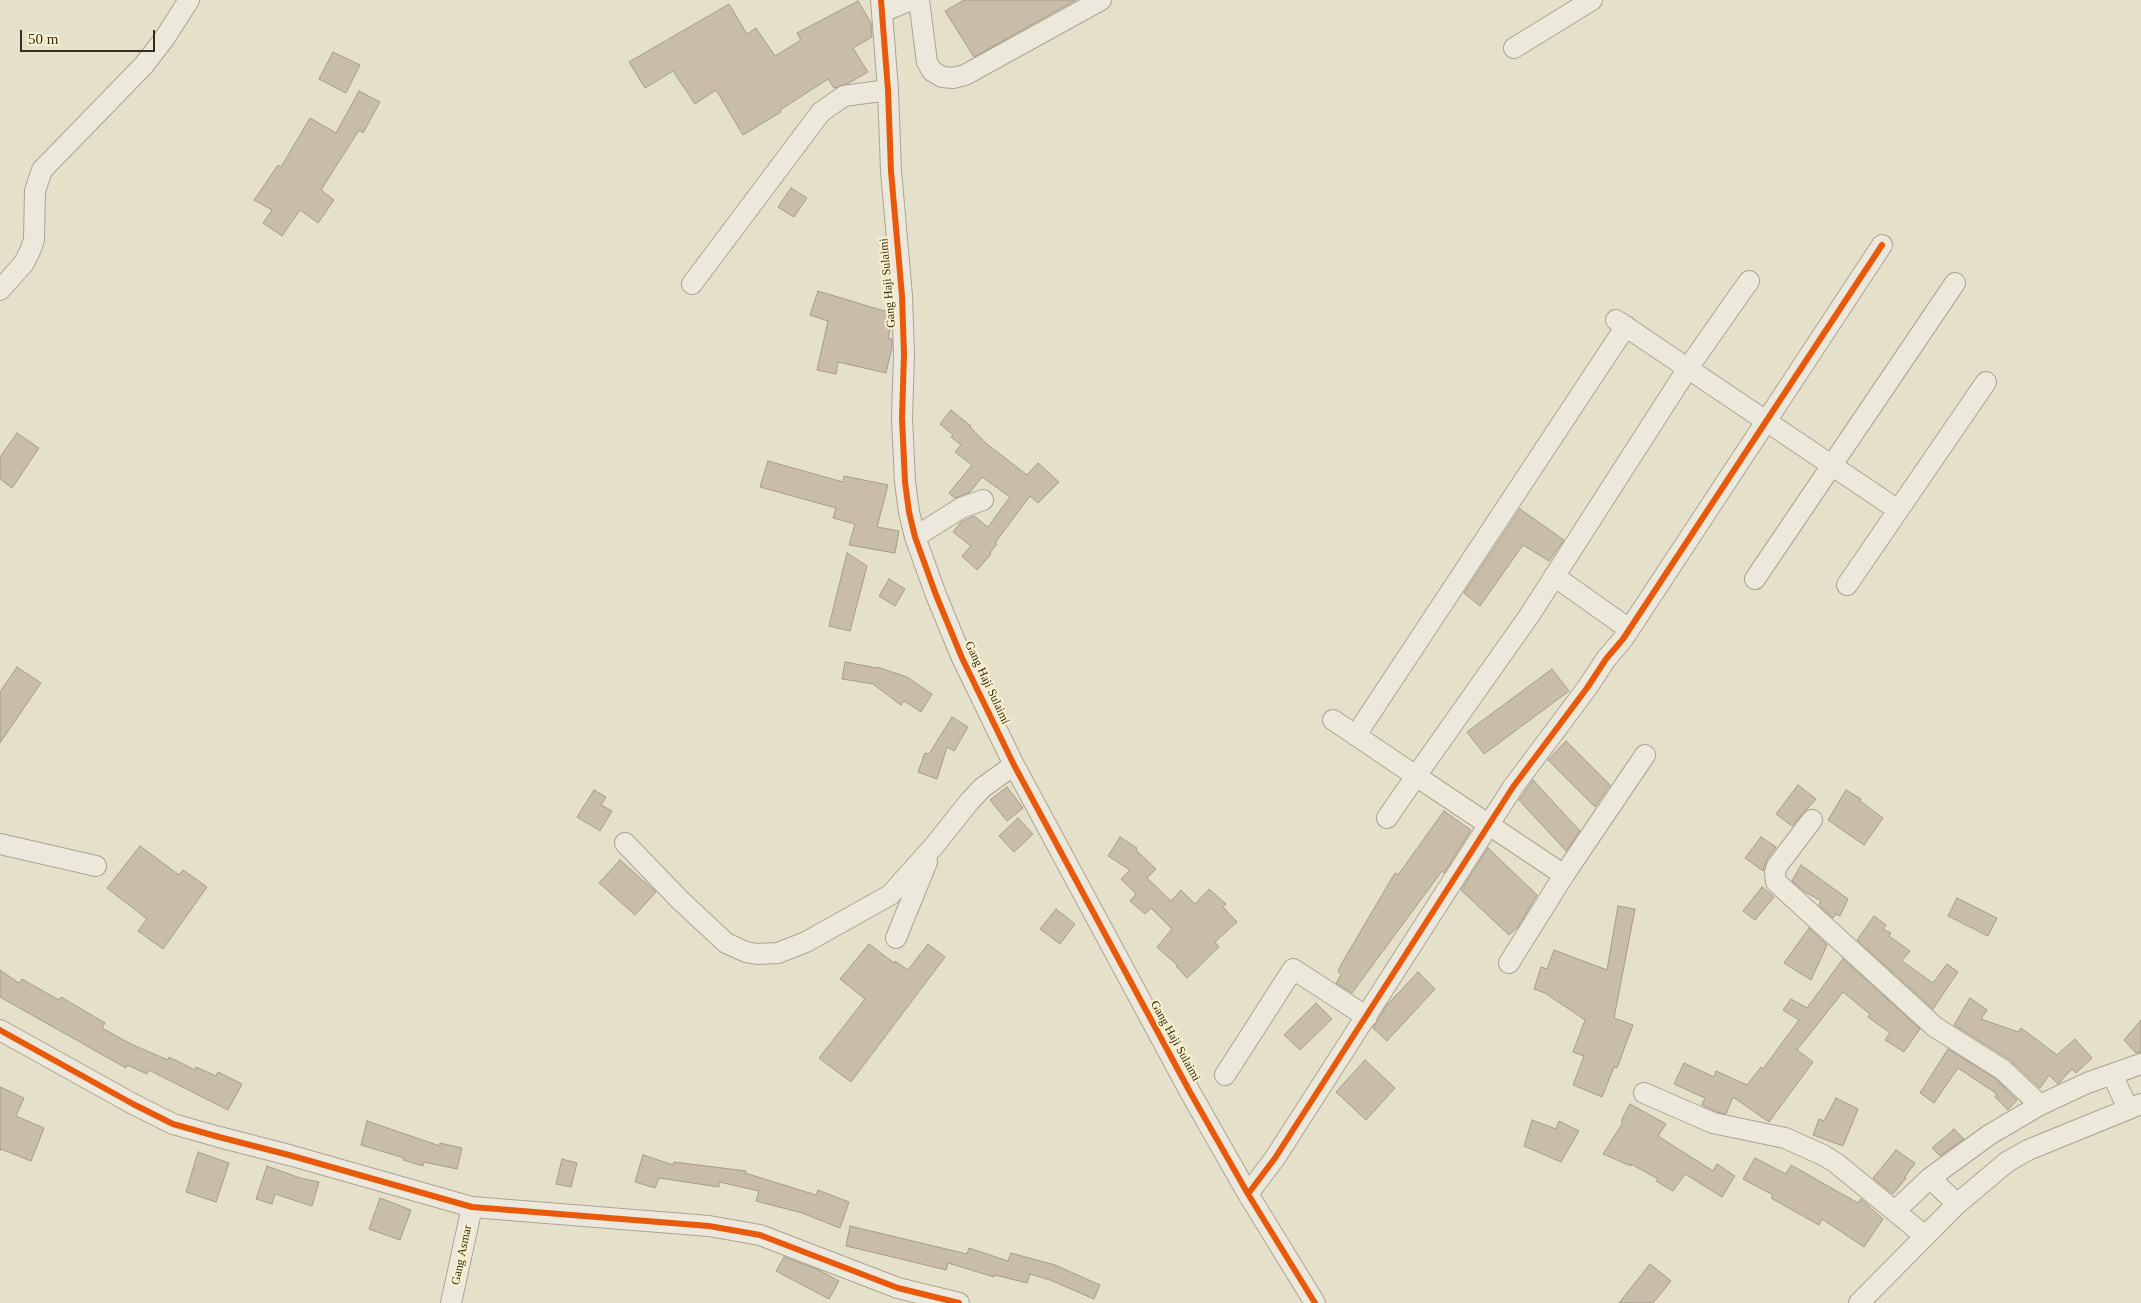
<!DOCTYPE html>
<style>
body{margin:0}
#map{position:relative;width:2141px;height:1303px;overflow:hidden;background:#e5e0c9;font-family:"Times New Roman",serif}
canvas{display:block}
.scale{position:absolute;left:20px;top:30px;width:135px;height:22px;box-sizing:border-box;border:2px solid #382c1b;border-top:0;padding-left:6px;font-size:15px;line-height:18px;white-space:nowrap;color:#382c1b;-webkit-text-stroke:4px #f8f0cd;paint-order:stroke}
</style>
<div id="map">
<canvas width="2141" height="1303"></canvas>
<div class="scale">50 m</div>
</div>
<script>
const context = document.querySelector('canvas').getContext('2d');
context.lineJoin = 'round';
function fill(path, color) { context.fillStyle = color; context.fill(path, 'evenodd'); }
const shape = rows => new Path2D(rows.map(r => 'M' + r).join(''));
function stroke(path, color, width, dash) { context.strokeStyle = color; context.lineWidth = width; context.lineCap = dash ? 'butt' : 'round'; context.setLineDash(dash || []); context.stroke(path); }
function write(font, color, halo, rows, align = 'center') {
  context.font = font + ' "Times New Roman",serif'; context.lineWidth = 4.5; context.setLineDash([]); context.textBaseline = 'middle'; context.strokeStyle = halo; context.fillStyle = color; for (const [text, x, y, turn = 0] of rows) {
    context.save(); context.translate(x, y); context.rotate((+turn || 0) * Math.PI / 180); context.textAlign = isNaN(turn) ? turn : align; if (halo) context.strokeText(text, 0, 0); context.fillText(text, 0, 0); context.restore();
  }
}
const building = shape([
 [964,0,1076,0,974,57,945,11,964,0],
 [858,1,871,23,872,37,853,48,868,72,849,83,834,88,828,79,780,110,781,112,743,135,716,90,695,104,673,71,645,88,629,62,729,4,747,34,756,28,775,56,801,40,797,33,858,1],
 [333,52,360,65,346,93,319,79,333,52],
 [359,91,380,102,363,133,359,130,321,190,334,200,318,223,300,210,282,236,263,223,272,210,254,200,278,165,281,167,310,118,336,133,359,91],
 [791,188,807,198,794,217,778,207,791,188],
 [818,291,891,313,891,326,888,338,892,339,892,348,886,373,838,362,836,374,817,370,828,321,810,315,818,291],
 [951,410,971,426,970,427,987,444,1027,475,1038,463,1059,482,1038,503,1030,496,995,543,997,544,990,553,991,554,977,570,962,556,971,546,953,532,961,522,974,516,988,527,1010,497,982,477,970,492,955,498,949,493,972,465,955,452,961,445,951,437,953,435,940,424,951,410],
 [17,433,39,448,12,488,0,479,0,457,17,433],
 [768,461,843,482,844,476,888,485,877,527,899,531,895,553,849,545,855,524,833,518,836,508,760,487,768,461],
 [1520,509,1564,540,1549,561,1523,545,1480,606,1464,593,1520,509],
 [847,553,867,566,850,631,829,626,847,553],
 [889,579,905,589,895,606,879,596,889,579],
 [845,662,877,668,877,667,907,677,932,694,921,712,904,701,901,705,873,684,842,679,845,662],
 [17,667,41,683,0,743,0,692,17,667],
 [1552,669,1569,691,1484,754,1467,732,1552,669],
 [952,717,968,727,954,751,947,747,937,779,918,772,925,753,929,754,952,717],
 [1566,741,1610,785,1595,807,1548,760,1566,741],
 [1533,780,1580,831,1566,851,1519,800,1533,780],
 [1798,785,1816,799,1792,826,1776,814,1798,785],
 [1007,787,1023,808,1007,821,990,800,1007,787],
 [594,790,606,797,601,805,612,811,600,831,577,817,594,790],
 [1846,790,1861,799,1860,801,1883,818,1864,845,1828,820,1846,790],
 [1444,811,1471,830,1444,873,1442,871,1352,993,1336,983,1341,975,1338,971,1343,961,1395,873,1398,875,1444,811],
 [1018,818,1033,834,1014,852,999,836,1018,818],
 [1120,837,1137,848,1136,850,1156,869,1147,878,1171,901,1181,890,1195,904,1209,889,1226,904,1223,907,1237,922,1215,942,1219,947,1187,978,1176,966,1177,965,1157,947,1172,929,1151,908,1145,914,1130,901,1136,894,1121,879,1130,870,1108,856,1120,837],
 [1761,837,1776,847,1767,859,1763,871,1745,858,1761,837],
 [140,846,179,875,183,870,207,887,163,949,138,931,147,919,107,888,140,846],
 [1488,848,1537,895,1518,927,1509,935,1461,890,1488,848],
 [620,860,656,892,635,915,599,883,620,860],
 [1801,865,1848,899,1840,916,1836,914,1833,918,1819,905,1821,901,1805,892,1792,881,1801,865],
 [1762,887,1774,897,1755,920,1743,911,1762,887],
 [1957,898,1997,918,1988,936,1948,916,1957,898],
 [1618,906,1635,909,1614,1018,1633,1025,1617,1068,1614,1067,1602,1097,1573,1085,1584,1056,1573,1052,1585,1020,1545,993,1534,989,1541,967,1547,969,1554,950,1607,970,1618,906],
 [1056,909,1075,924,1060,944,1040,929,1056,909],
 [1874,916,1886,925,1883,929,1891,933,1889,936,1910,951,1902,961,1933,983,1947,964,1958,972,1933,1009,1857,940,1874,916],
 [1809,928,1827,945,1811,980,1784,963,1809,928],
 [869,944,894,963,895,961,908,970,928,944,945,957,851,1082,819,1058,865,999,840,979,869,944],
 [1843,959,1920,1029,1904,1052,1885,1040,1890,1033,1868,1017,1870,1014,1843,992,1797,1050,1813,1062,1769,1122,1733,1097,1726,1114,1717,1112,1702,1105,1705,1098,1674,1084,1684,1063,1714,1077,1716,1071,1747,1085,1761,1067,1763,1069,1799,1020,1783,1010,1791,999,1807,1008,1843,959],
 [0,970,19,983,22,979,59,1000,61,997,105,1023,102,1028,131,1044,168,1060,169,1057,195,1070,196,1067,216,1076,218,1072,242,1084,228,1110,149,1070,147,1074,127,1065,126,1068,0,997,0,970],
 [1418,972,1435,989,1387,1041,1373,1028,1387,1005,1418,972],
 [1970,998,1987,1010,1981,1019,2018,1032,2021,1028,2057,1055,2075,1039,2092,1058,2076,1073,2072,1069,2058,1084,2049,1075,2040,1088,2010,1060,1954,1025,1970,998],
 [1316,1003,1332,1019,1300,1050,1284,1035,1316,1003],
 [2141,1020,2141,1052,2136,1053,2124,1040,2141,1020],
 [1948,1049,1996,1079,2017,1100,2008,1110,1995,1097,1997,1094,1958,1068,1934,1103,1920,1093,1948,1049],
 [1365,1060,1395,1088,1366,1120,1336,1092,1365,1060],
 [0,1087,24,1098,16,1116,44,1128,31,1161,1,1149,0,1151,0,1087],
 [1836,1098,1858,1109,1843,1146,1813,1135,1819,1119,1824,1121,1836,1098],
 [1630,1104,1666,1124,1658,1136,1713,1171,1717,1164,1735,1176,1722,1197,1685,1174,1673,1191,1656,1181,1658,1179,1631,1164,1631,1166,1603,1154,1622,1124,1622,1119,1630,1104],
 [1532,1120,1556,1129,1559,1121,1579,1131,1561,1162,1524,1146,1532,1120],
 [367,1121,440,1146,440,1143,462,1148,457,1169,424,1162,423,1166,403,1160,404,1158,361,1145,367,1121],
 [1954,1129,1964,1139,1940,1156,1932,1148,1954,1129],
 [1896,1150,1915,1163,1905,1177,1906,1178,1893,1194,1873,1178,1896,1150],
 [198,1152,229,1163,216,1202,186,1192,198,1152],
 [643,1155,673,1165,674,1162,746,1171,745,1173,816,1195,818,1190,849,1202,840,1228,802,1213,756,1201,759,1191,719,1182,719,1187,659,1178,655,1188,635,1182,643,1155],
 [1755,1158,1786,1174,1791,1165,1858,1203,1861,1199,1883,1219,1864,1247,1822,1219,1819,1225,1771,1198,1773,1195,1743,1179,1755,1158],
 [562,1159,577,1163,571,1187,556,1184,562,1159],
 [267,1166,300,1178,319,1182,312,1206,275,1194,272,1204,256,1199,267,1166],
 [380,1198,411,1210,400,1240,369,1229,380,1198],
 [850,1226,967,1254,969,1248,1008,1261,1011,1253,1055,1265,1100,1285,1094,1299,1050,1280,1030,1274,1027,1283,995,1275,994,1277,948,1263,946,1270,901,1259,846,1246,850,1226],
 [784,1257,819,1270,839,1281,829,1299,776,1271,784,1257],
 [1650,1264,1671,1281,1653,1303,1619,1303,1650,1264]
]);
fill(building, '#c9bda9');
stroke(building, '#a59b89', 1);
const minor = shape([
 [881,0,888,90,891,171,902,296,904,354,902,418,905,482,909,512,915,537,936,595,962,658,1014,765,1190,1092,1248,1194,1315,1303],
 [919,0,927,62,932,71,942,77,953,78,965,75,1101,0],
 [882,12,911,0],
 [1514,48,1592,0],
 [692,284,821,112,844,96,888,90],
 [0,290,24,263,30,251,34,240,35,191,42,170,144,65,164,39,189,0],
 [1616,320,1898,510],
 [915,537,961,508,983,500],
 [1554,576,1629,629],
 [1755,579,1955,283],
 [1847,585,1986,382],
 [1333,720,1416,776,1529,616,1688,368,1749,281],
 [1356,735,1626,326],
 [1387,818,1416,776,1564,875,1509,963],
 [1812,820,1777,866,1775,872,1776,882,1935,1027,2003,1070,2040,1105],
 [625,843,680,900,726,943,746,952,757,954,778,953,806,942,890,895,934,846,969,802,982,788,1014,765],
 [0,844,96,866],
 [1564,875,1645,755],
 [896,938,927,862],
 [0,1030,133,1104,173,1124,219,1137,289,1155,472,1207,709,1226,760,1235,898,1288,959,1303],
 [2112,1074,2128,1109],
 [1225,1075,1293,969,1367,1017],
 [1644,1093,1713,1123,1785,1138,1823,1155,1836,1163,1925,1236],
 [1930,1178,1957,1204],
 [1248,1194,1275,1158,1513,787,1587,688,1606,659,1623,639,1882,245],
 [1895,1211,1930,1178,1989,1135,2040,1105,2087,1083,2141,1064],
 [451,1303,472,1207],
 [1859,1303,1957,1204,2007,1162,2028,1150,2141,1104]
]);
stroke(minor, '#aaa493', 22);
stroke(minor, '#ece8db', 20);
stroke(shape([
 [881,0,888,90,891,171,902,296,904,354,902,418,905,482,909,512,915,537,936,595,962,658,1014,765,1190,1092,1248,1194,1315,1303],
 [0,1030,133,1104,173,1124,219,1137,289,1155,472,1207,709,1226,760,1235,898,1288,959,1303],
 [1248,1194,1275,1158,1513,787,1587,688,1606,659,1623,639,1882,245]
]), '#e8590c', 6);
write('12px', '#382c1b', '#f8f0cd', [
 ["Gang Haji Sulaimi",888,283,-95],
 ["Gang Haji Sulaimi",987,683,65],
 ["Gang Haji Sulaimi",1175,1041,61],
 ["Gang Asmar",462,1255,-78]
]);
</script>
